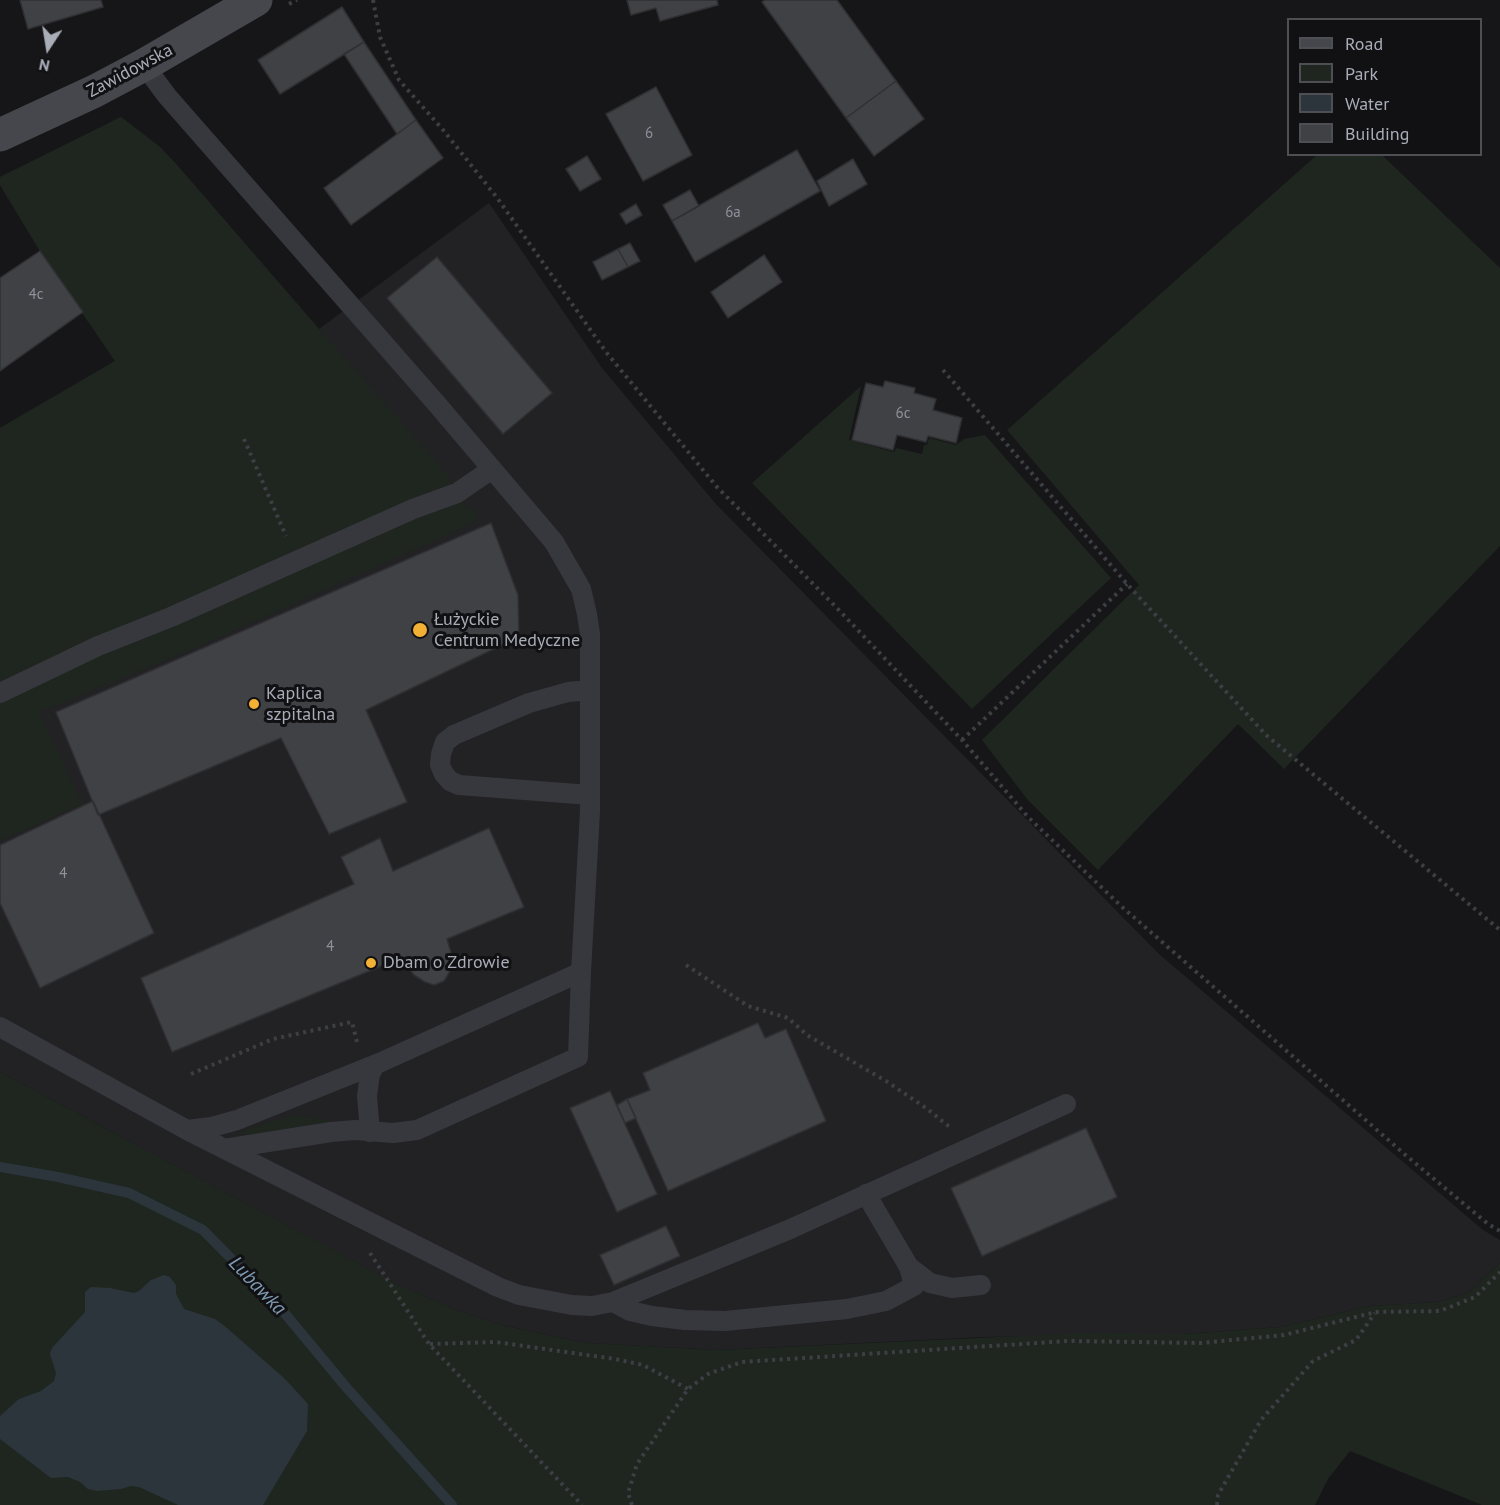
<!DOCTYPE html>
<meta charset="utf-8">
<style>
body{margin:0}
#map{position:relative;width:1500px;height:1505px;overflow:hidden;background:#161618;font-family:"PT Sans",sans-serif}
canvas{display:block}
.legend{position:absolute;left:1287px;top:18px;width:195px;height:138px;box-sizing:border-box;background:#111113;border:2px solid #4d4f55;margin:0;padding:8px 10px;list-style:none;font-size:18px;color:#a8adb8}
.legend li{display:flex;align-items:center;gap:12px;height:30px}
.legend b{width:30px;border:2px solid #4d4f55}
.north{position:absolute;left:18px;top:18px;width:60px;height:60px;-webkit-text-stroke:4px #111113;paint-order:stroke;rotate:192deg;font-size:16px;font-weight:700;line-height:24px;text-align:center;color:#a8adb8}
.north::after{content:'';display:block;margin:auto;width:21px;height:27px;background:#a8adb8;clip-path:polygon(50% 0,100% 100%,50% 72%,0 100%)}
</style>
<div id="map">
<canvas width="1500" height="1505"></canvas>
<ul class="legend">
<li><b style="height:8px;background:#45474d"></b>Road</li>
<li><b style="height:16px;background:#1e261f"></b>Park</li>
<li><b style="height:16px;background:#2c353c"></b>Water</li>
<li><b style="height:16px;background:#404145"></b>Building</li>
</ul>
<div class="north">N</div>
</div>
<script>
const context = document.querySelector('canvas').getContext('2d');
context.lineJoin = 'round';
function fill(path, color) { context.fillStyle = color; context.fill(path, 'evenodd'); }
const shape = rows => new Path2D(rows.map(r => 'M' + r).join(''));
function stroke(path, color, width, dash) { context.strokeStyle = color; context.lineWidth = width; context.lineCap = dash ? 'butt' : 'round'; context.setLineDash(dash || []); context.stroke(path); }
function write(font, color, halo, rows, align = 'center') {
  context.font = font + ' "PT Sans",sans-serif'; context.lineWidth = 6; context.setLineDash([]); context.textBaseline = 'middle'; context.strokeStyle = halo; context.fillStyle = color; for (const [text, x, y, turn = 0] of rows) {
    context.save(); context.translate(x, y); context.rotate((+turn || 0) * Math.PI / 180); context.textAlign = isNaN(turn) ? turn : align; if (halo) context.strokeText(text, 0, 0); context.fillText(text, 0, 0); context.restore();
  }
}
fill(shape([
 [121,117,160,147,177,165,319,329,489,203,602,368,715,503,1159,954,1483,1230,1500,1240,1500,1263,1468,1293,1438,1302,1370,1306,1281,1327,1183,1334,984,1337,718,1350,587,1343,501,1325,456,1310,398,1285,0,1072,0,428,115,361,40,251,0,185,0,177]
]), '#222225');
fill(shape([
 [121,117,160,147,177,165,319,329,443,469,463,503,479,515,469,525,188,651,39,712,82,804,0,841,0,428,115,361,40,251,0,185,0,177],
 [1318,154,1382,155,1500,268,1500,546,1284,769,1238,724,1098,870,1027,799,982,740,1139,585,1007,430],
 [861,386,849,440,894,452,896,448,922,454,924,445,927,445,929,438,956,445,964,439,985,435,1111,578,972,709,752,483],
 [0,1072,399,1285,456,1310,501,1325,587,1343,718,1350,1084,1333,1183,1334,1281,1327,1370,1306,1438,1302,1468,1293,1500,1263,1500,1505,1482,1505,1350,1451,1328,1479,1315,1505,0,1505],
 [299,1115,331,1121,263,1135,235,1134,275,1120]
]), '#1e261f');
fill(shape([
 [164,1275,170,1277,176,1285,176,1294,184,1309,215,1319,227,1328,285,1379,308,1404,307,1431,263,1505,178,1505,139,1487,131,1486,121,1489,97,1491,88,1489,80,1482,68,1477,51,1478,0,1439,0,1416,19,1399,41,1391,54,1381,56,1373,50,1354,52,1348,85,1312,85,1292,91,1287,110,1288,134,1293,139,1291,151,1280]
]), '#2c353c');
stroke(shape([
 [0,1167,58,1177,129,1193,203,1230,282,1310,346,1387,452,1505]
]), '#2c353c', 10);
const building = shape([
 [20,0,101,0,103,7,28,29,20,0],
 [627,0,717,0,718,5,660,21,656,8,631,15,627,0],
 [765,0,837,0,896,81,846,118,762,2,765,0],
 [342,7,364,42,280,94,258,60,342,7],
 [364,42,416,120,397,134,344,54,364,42],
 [896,81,924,119,874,156,846,118,896,81],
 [656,87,692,155,643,181,606,114,656,87],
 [416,120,443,158,351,225,324,188,416,120],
 [797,150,820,191,695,262,672,221,797,150],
 [587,156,601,179,580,191,566,169,587,156],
 [853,159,867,184,829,206,817,181,853,159],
 [690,190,699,206,672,221,663,205,690,190],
 [636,204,642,215,626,224,620,214,636,204],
 [630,243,640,261,628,267,618,249,630,243],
 [618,249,628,267,602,280,593,262,618,249],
 [40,251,83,312,0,371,0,278,40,251],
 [764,255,782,282,728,318,711,292,764,255],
 [437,257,552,393,503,434,387,298,437,257],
 [885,381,915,388,914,393,936,399,933,410,962,418,956,443,928,436,926,442,897,435,893,450,852,440,866,383,883,387,885,381],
 [491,523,518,595,519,637,366,710,407,802,329,834,281,738,98,815,56,712,491,523],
 [93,801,154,933,40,988,0,903,0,845,93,801],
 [489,828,524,907,447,939,452,956,450,971,444,981,434,985,425,982,414,975,401,958,172,1052,141,978,354,884,341,857,380,838,393,871,489,828],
 [758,1023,765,1038,786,1029,826,1121,668,1191,627,1099,650,1090,643,1073,758,1023],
 [610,1091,657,1194,617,1212,570,1108,610,1091],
 [627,1099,636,1118,625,1123,617,1105,627,1099],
 [1086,1128,1117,1197,982,1256,951,1188,1086,1128],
 [666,1226,680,1256,614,1285,600,1255,666,1226]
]);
fill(building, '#404145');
stroke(building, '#303034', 1.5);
stroke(shape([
 [373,0,380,37,399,80,444,131,498,199,606,352,717,487,836,607,962,740,1028,817,1121,906,1409,1158,1488,1224,1500,1231],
 [289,4,297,0],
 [943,370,1127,584,1266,735,1500,930],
 [244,439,286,536],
 [962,740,1127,584],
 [686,965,748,1006,788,1018,807,1035,886,1081,926,1108,951,1128],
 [191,1074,273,1039,352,1022,357,1042],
 [370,1253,429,1344,582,1505],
 [430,1344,496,1342,615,1359,643,1365,688,1389],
 [632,1505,628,1493,637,1464,688,1389,708,1374,742,1362,1068,1341,1201,1343,1284,1335,1376,1312,1440,1311,1475,1297,1500,1272],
 [1217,1505,1218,1495,1261,1420,1313,1361,1356,1340,1375,1313]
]), '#3d3f44', 4, [3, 4.5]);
stroke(shape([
 [144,65,167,96,436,403,554,542,581,589,587,614,590,634,590,811,581,972,379,1063,237,1120,212,1127,187,1130],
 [590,690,568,692,529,703,454,735,445,742,441,754,440,765,444,774,450,781,459,785,590,795],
 [0,693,98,646,171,617,413,509,457,493,492,469],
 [0,1027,187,1130,498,1287,519,1295,572,1305,592,1306,613,1302,788,1230,1066,1104],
 [370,1132,367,1096,370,1074,375,1065],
 [224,1149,331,1132,355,1130,393,1133,417,1130,578,1057,581,972],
 [909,1267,930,1283,952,1288,981,1285],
 [613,1302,630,1311,652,1316,685,1320,725,1321,847,1309,886,1301,914,1286,909,1267,866,1194]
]), '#37383d', 20);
stroke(shape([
 [0,135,95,91,144,65,256,0]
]), '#45474d', 33);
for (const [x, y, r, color] of [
 [420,630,8,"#f2b134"],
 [254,704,6,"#f2b134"],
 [371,963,6,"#f2b134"]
]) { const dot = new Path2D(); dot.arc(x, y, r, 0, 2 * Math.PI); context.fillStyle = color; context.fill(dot); stroke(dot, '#111113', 2); }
write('15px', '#8e929b', null, [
 ["6",649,134],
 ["6a",733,213],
 ["4c",36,295],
 ["6c",903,414],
 ["4",63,874],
 ["4",330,947]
]);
write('18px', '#a8adb8', '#111113', [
 ["Zawidowska",130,71,-28]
]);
write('18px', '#a8adb8', '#111113', [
 ["Łużyckie",434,620],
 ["Centrum Medyczne",434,641],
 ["Kaplica",266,694],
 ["szpitalna",266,715],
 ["Dbam o Zdrowie",383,963]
], 'left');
write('italic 20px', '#7f9bb3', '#111113', [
 ["Lubawka",257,1286,46]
]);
</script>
